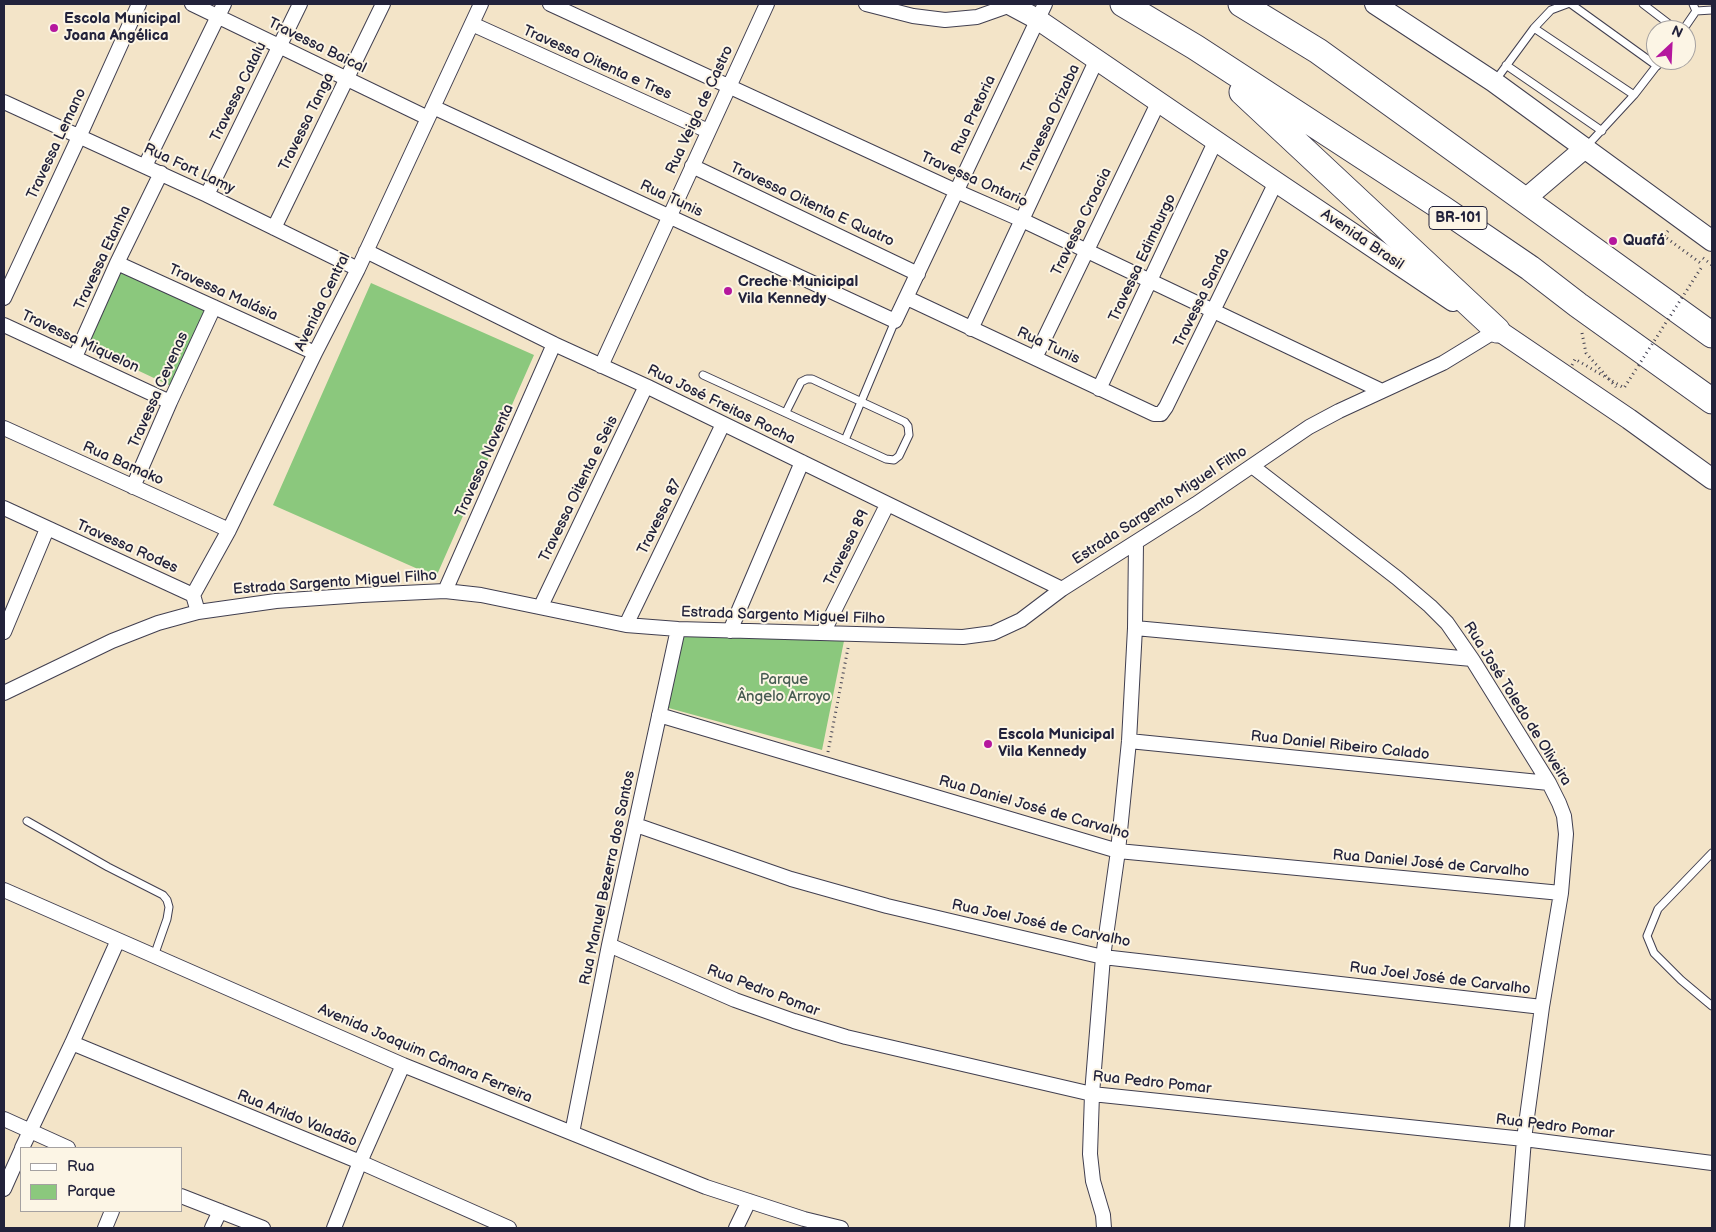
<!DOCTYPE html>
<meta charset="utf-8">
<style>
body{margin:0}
#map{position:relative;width:1716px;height:1232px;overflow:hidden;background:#f3e4c8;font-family:"Balsamiq Sans",sans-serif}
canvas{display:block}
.frame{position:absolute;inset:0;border:5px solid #22223b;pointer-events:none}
.legend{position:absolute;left:20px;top:1147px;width:162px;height:65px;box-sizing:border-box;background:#fcf5e5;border:1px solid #a5a1a1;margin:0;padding:6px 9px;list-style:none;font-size:15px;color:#22223b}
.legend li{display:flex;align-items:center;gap:10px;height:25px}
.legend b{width:25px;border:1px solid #a5a1a1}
.north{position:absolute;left:1646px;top:20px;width:50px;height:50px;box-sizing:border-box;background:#fcf5e5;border:1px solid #a5a1a1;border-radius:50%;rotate:25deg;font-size:14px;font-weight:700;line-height:20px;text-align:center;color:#22223b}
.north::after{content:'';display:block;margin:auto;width:18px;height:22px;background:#b5179e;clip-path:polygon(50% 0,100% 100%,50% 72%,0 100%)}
</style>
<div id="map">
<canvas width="1716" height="1232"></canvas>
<div class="frame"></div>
<ul class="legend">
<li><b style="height:6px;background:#fff"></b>Rua</li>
<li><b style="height:14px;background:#8bc87d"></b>Parque</li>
</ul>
<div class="north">N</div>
</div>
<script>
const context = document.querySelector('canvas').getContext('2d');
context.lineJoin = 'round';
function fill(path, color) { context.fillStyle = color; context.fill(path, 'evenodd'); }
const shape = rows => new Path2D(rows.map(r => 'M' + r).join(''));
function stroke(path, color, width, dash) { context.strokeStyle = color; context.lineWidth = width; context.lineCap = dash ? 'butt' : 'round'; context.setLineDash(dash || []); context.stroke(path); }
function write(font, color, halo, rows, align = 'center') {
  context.font = font + ' "Balsamiq Sans",sans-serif'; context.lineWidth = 4; context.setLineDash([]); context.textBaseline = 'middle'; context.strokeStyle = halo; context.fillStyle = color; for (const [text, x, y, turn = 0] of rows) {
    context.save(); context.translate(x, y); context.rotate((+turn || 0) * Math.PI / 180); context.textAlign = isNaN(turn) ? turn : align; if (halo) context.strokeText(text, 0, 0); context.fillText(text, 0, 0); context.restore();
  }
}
fill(shape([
 [121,270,208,307,173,387,86,346],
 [371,283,534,355,436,577,273,505],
 [684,635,844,641,822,750,665,707]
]), '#8bc87d');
const lane = shape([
 [1571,4,1657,66],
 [1643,4,1677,30],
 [1696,11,1712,10],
 [1534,28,1634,95],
 [1683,30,1696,11,1693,4],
 [1506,65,1602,131],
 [1495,81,1534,28,1551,10,1567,4],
 [1586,147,1634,95,1661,60],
 [703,375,886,459,894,460,899,456,909,435,908,426,905,422,812,379,807,379,801,382,786,412],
 [845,440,895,321],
 [27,821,108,867,163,895,167,900,169,907,167,919,154,956],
 [1712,853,1658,909,1647,936,1654,953,1681,980,1712,1006]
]);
const street = shape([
 [192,4,428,118],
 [550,4,956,191,1022,220,1382,391],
 [866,4,913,16,945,20,977,17,1011,5],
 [472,24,708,131],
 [4,102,207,195,358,269],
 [433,107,895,321,1045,4],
 [145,166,224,4],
 [692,166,918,274],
 [207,195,300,4],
 [274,228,383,4],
 [366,251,554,344,646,386,1062,589],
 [117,263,315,353],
 [4,298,79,137,139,4],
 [907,298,1154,414,1161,414,1166,407,1276,182],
 [4,325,170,402],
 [971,329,1097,59],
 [75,357,117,263,161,173],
 [1035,358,1159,101],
 [601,366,767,4],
 [1099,389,1216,140],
 [4,428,229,530],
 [1252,466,1397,578,1430,606,1447,623,1472,659,1549,783,1559,803,1564,816,1566,834,1561,893,1542,1007,1524,1139,1517,1228],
 [133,487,170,402,214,307],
 [4,508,193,595],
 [445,591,554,344],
 [541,606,646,386],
 [198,612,193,595,229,530,315,353,358,269,481,4],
 [626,625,723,424],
 [1135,628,1472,659],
 [730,631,802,462],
 [4,632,47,529],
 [823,633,887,505],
 [4,693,112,641,158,623,198,612,276,601,362,595,445,591,481,595,626,625,678,629,963,637,993,633,1021,620,1062,589,1196,504,1309,427,1339,411,1443,363,1497,330],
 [659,715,1118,851,1561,893],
 [1129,741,1549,783],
 [636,825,791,879,887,906,1103,957,1542,1007],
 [4,890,403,1065,706,1187,804,1219,841,1228],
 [609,945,735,1000,794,1021,846,1037,1092,1094,1524,1139,1712,1163],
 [72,1043,360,1162,509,1228],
 [4,1119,68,1148],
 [572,1133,609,945,678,629],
 [22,1148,72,1043,118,940],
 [4,1189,21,1151],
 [181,1196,263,1228],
 [105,1228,112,1211],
 [212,1228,220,1211],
 [334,1228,360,1162,403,1065],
 [736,1228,749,1201],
 [1104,1228,1103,1215,1093,1181,1090,1154,1092,1094,1103,957,1118,851,1129,741,1135,628,1136,543]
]);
const secondary = shape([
 [1009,4,1037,19,1276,182,1453,301],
 [1375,4,1494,82,1712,241],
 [1524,200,1585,148],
 [1486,322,1629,419,1712,479]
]);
const highway = shape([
 [1123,4,1195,47,1442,208,1530,268,1578,305,1712,401],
 [1241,4,1318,51,1712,335],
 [1242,92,1497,330]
]);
stroke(lane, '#413f50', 9);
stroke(street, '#413f50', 16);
stroke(secondary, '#413f50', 22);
stroke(highway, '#413f50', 27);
stroke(shape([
 [1668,231,1664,236,1703,265],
 [1703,258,1712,265],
 [1582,333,1586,353,1616,387],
 [828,752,848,648]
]), '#413f50', 3, [1, 4]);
stroke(lane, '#fff', 7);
stroke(street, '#fff', 14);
stroke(secondary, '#fff', 20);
stroke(highway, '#fff', 25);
stroke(shape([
 [1572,365,1575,359,1624,388,1703,265]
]), '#413f50', 3, [1, 4]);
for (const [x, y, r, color] of [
 [54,28,5,"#b5179e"],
 [1613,241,5,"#b5179e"],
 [728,291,5,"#b5179e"],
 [988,744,5,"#b5179e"]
]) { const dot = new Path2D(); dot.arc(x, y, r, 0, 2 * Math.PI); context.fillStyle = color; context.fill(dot); stroke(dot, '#fcf5e5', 2); }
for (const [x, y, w] of [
 [1458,218,58]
]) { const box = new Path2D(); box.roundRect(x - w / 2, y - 11.5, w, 23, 4); context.fillStyle = '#fcf5e5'; context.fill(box); stroke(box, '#22223b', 1); }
write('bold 14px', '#22223b', null, [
 ["BR-101",1458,218]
]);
write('bold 15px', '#22223b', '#fcf5e5', [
 ["Escola Municipal",64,19],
 ["Joana Angélica",64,36],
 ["Quafá",1623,241],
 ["Creche Municipal",738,282],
 ["Vila Kennedy",738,299],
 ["Escola Municipal",998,735],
 ["Vila Kennedy",998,752]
], 'left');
write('15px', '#22223b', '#fcf5e5', [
 ["Travessa Baical",317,46,26],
 ["Travessa Oitenta e Tres",597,63,24],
 ["Travessa Catalu",239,92,-64],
 ["Rua Veiga de Castro",700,110,-65],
 ["Rua Pretoria",974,115,-65],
 ["Travessa Orizaba",1051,119,-65],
 ["Travessa Tanga",307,122,-64],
 ["Travessa Lemano",57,144,-65],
 ["Rua Fort Lamy",189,169,25],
 ["Travessa Ontario",974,180,24],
 ["Rua Tunis",671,199,25],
 ["Travessa Oitenta E Quatro",812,205,25],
 ["Travessa Croacia",1082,222,-64],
 ["Avenida Brasil",1362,240,34],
 ["Travessa Etanha",103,258,-65],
 ["Travessa Edimburgo",1143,258,-65],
 ["Travessa Malásia",223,293,24],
 ["Travessa Sanda",1202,298,-64],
 ["Avenida Central",323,302,-64],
 ["Travessa Miquelon",80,342,25],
 ["Rua Tunis",1048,346,25],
 ["Travessa Cevenas",159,390,-66],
 ["Rua José Freitas Rocha",721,405,26],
 ["Travessa Noventa",485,461,-66],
 ["Rua Bamako",123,464,24],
 ["Travessa Oitenta e Seis",579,489,-64],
 ["Estrada Sargento Miguel Filho",1160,506,-33],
 ["Travessa 87",660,517,-64],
 ["Travessa Rodes",127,547,24],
 ["Travessa 89",847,548,-64],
 ["Estrada Sargento Miguel Filho",335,583,-4],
 ["Estrada Sargento Miguel Filho",783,616,2],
 ["Rua José Toledo de Oliveira",1517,704,58],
 ["Rua Daniel Ribeiro Calado",1340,746,6],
 ["Rua Daniel José de Carvalho",1034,808,16],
 ["Rua Daniel José de Carvalho",1431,864,5],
 ["Rua Manuel Bezerra dos Santos",608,878,-78],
 ["Rua Joel José de Carvalho",1041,924,12],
 ["Rua Joel José de Carvalho",1440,979,7],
 ["Rua Pedro Pomar",763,991,21],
 ["Avenida Joaquim Câmara Ferreira",425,1054,23],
 ["Rua Pedro Pomar",1152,1083,6],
 ["Rua Arildo Valadão",297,1119,22],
 ["Rua Pedro Pomar",1555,1127,7]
]);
write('15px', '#475c52', '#fcf5e5', [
 ["Parque",784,680],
 ["Ângelo Arroyo",784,697]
]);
</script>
